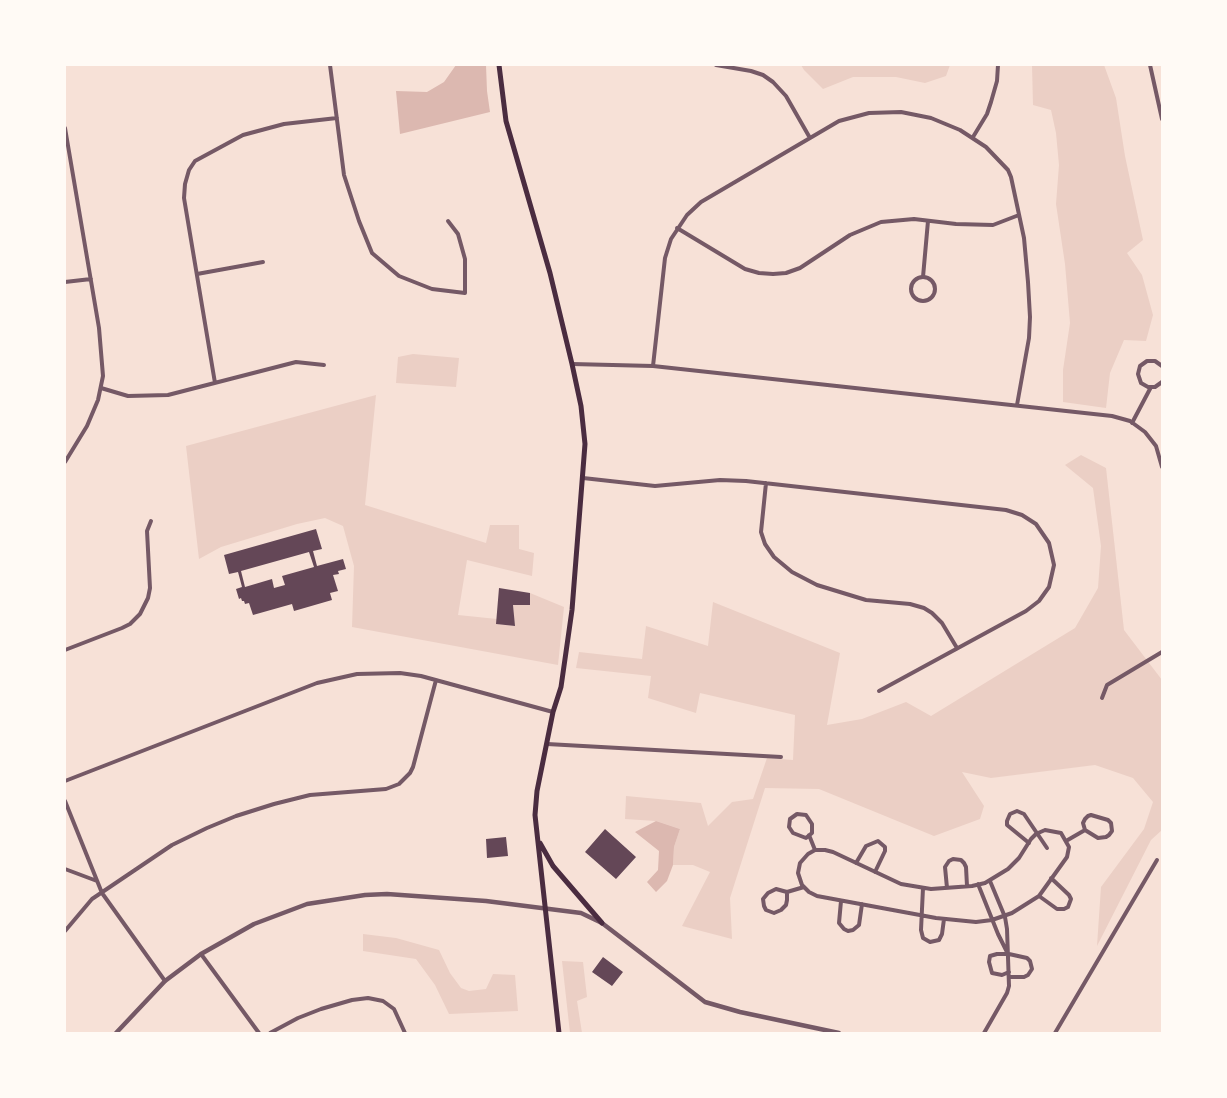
<!DOCTYPE html>
<style>
body{margin:0}
#map{position:relative;width:1227px;height:1098px;overflow:hidden;background:#f7e1d7;font-family:Literata,serif}
canvas{display:block}
.frame{position:absolute;inset:0;border:66px solid #fffaf5;pointer-events:none}
</style>
<div id="map">
<canvas width="1227" height="1098"></canvas>
<div class="frame"></div>
</div>
<script>
const context = document.querySelector('canvas').getContext('2d');
context.lineJoin = 'round';
function fill(path, color) { context.fillStyle = color; context.fill(path, 'evenodd'); }
const shape = rows => new Path2D(rows.map(r => 'M' + r).join(''));
function stroke(path, color, width, dash) { context.strokeStyle = color; context.lineWidth = width; context.lineCap = dash ? 'butt' : 'round'; context.setLineDash(dash || []); context.stroke(path); }
fill(shape([
 [801,65,950,65,946,76,925,83,896,77,853,77,823,89,804,70],
 [1032,65,1104,65,1116,98,1125,156,1143,240,1127,253,1142,275,1153,315,1146,341,1124,340,1110,373,1106,408,1063,402,1063,370,1070,323,1065,264,1056,204,1059,165,1056,133,1051,110,1033,105],
 [413,354,459,358,456,387,396,383,398,357],
 [376,395,365,505,486,543,490,525,519,525,519,549,534,553,532,576,467,560,458,615,497,619,497,624,514,626,513,605,530,605,530,593,564,607,558,665,352,627,354,566,343,526,325,518,297,524,221,547,199,559,186,446],
 [1081,455,1106,468,1124,630,1162,680,1162,830,1151,840,1097,946,1101,887,1144,829,1153,802,1133,778,1095,765,991,778,962,772,984,806,980,819,934,836,819,789,765,788,730,898,732,939,682,926,710,872,693,865,673,865,674,847,680,829,656,821,625,819,626,796,701,803,708,826,732,802,753,799,767,758,793,760,795,715,700,693,696,713,648,698,651,676,576,668,579,652,642,659,646,626,708,646,713,602,840,653,827,725,862,719,906,702,931,716,1075,628,1098,588,1101,546,1093,488,1065,465],
 [363,934,396,938,439,950,450,973,461,988,469,991,486,989,493,974,515,975,518,1011,449,1014,435,985,416,959,363,951],
 [562,961,583,962,587,997,577,1001,582,1033,570,1033]
]), '#ebcfc5');
fill(shape([
 [456,65,486,65,487,91,490,112,400,134,396,91,427,92,444,82],
 [656,821,680,829,674,847,673,865,667,881,656,892,647,882,658,870,659,851,635,832]
]), '#dcb8b0');
fill(shape([
 [316,529,322,549,313,551,317,566,343,559,346,569,338,571,339,574,333,575,338,591,330,593,332,600,294,611,292,604,253,615,249,603,245,604,244,601,242,601,241,598,239,599,236,589,242,587,238,572,229,574,224,555],
 [309,552,314,567,282,576,285,585,274,588,272,579,245,587,241,571],
 [499,588,530,593,530,605,513,605,515,626,496,624],
 [605,829,636,857,616,879,585,852],
 [506,837,508,856,487,858,486,839],
 [603,957,623,972,612,986,592,972]
]), '#644757');
stroke(shape([
 [330,65,344,175,359,221,372,253,399,276,432,289,465,293,465,259,458,234,448,221],
 [716,65,751,71,763,75,773,82,786,96,810,138],
 [1150,65,1162,119],
 [65,128,99,328,103,376,98,400,87,426,65,462],
 [973,137,987,114,991,102,997,81,998,65],
 [677,228,745,269,759,273,773,274,786,273,800,268,850,235,881,222,914,219,956,224,993,225,1019,215],
 [197,274,263,262],
 [923,277,928,221],
 '911 289a12 12 0 1 1 24 0a12 12 0 1 1-24 0Z',
 [65,282,91,279],
 [572,364,653,366,1112,416,1130,421,1145,432,1156,446,1162,467],
 [653,366,665,258,671,239,687,215,701,202,839,121,869,113,901,112,931,118,960,130,986,147,1008,170,1011,177,1024,238,1028,282,1030,317,1029,338,1017,405],
 [1162,366,1155,361,1147,361,1140,366,1138,374,1141,383,1148,387,1155,387,1162,382],
 [215,383,184,198,185,184,189,170,195,161,243,135,284,124,337,118],
 [101,388,128,396,168,395,296,362,324,365],
 [1132,423,1151,387],
 [583,478,655,486,720,480,746,481,1006,510,1022,515,1036,524,1049,543,1054,565,1049,587,1039,601,1026,611,879,691],
 [766,483,761,532,765,544,774,557,792,572,817,585,866,600,910,604,924,608,932,613,942,623,957,648],
 [65,650,122,628,130,624,140,614,148,598,150,588,147,531,151,521],
 [1102,698,1107,685,1162,652],
 [547,744,781,757],
 [65,781,317,683,357,674,400,673,421,676,553,712],
 [65,801,102,893,165,981],
 [797,814,806,815,812,824,812,833,806,838,793,833,789,827,790,819,797,814],
 [1091,815,1108,820,1111,823,1112,831,1109,835,1106,837,1098,838,1085,830,1083,823,1085,819,1088,816,1091,815],
 [1045,830,1061,833,1069,847,1067,857,1039,896,1012,913,992,920,976,922,936,918,817,896,809,892,802,885,798,873,800,863,808,854,815,850,825,850,833,852,901,884,931,889,972,886,985,883,1008,869,1019,858,1031,839,1036,834,1045,830],
 [809,835,815,850],
 [1066,841,1085,830],
 [1029,843,1007,825,1007,821,1010,814,1017,811,1024,814,1047,848],
 [856,863,866,846,878,841,885,847,885,851,875,872],
 [65,869,97,881],
 [978,884,998,934,1008,954],
 [923,888,921,930,923,938,930,942,939,940,942,934,944,919],
 [947,888,945,867,949,861,953,859,961,860,964,863,966,867,967,886],
 [776,889,787,892,787,900,786,905,781,910,774,913,766,910,764,906,763,899,768,893,776,889],
 [787,892,804,887],
 [1039,896,1057,909,1064,909,1068,907,1071,899,1069,895,1051,878],
 [841,901,839,923,844,929,848,931,853,930,859,925,862,904],
 [65,931,92,899,172,845,207,828,236,816,274,804,310,795,386,789,399,784,410,773,413,767,436,680],
 [201,954,259,1033],
 [1009,977,1024,977,1028,975,1032,969,1030,961,1027,958,1009,954,997,954,990,956,989,962,992,973,1002,975,1009,972],
 [270,1033,298,1018,321,1009,352,1000,368,998,383,1001,394,1009,405,1033],
 [984,1033,1007,993,1009,986,1007,929,1005,917,990,881],
 [1055,1033,1157,860]
]), '#755966', 4);
stroke(shape([
 [116,1033,165,981,201,954,254,924,307,904,365,895,387,894,486,901,581,913,602,923,705,1002,740,1012,839,1033]
]), '#755966', 4.5);
stroke(shape([
 [499,65,506,121,550,273,572,364,581,406,585,444,572,610,561,687,553,712,537,791,535,815,559,1033],
 [540,843,553,866,602,923]
]), '#4a2c40', 5);
</script>
